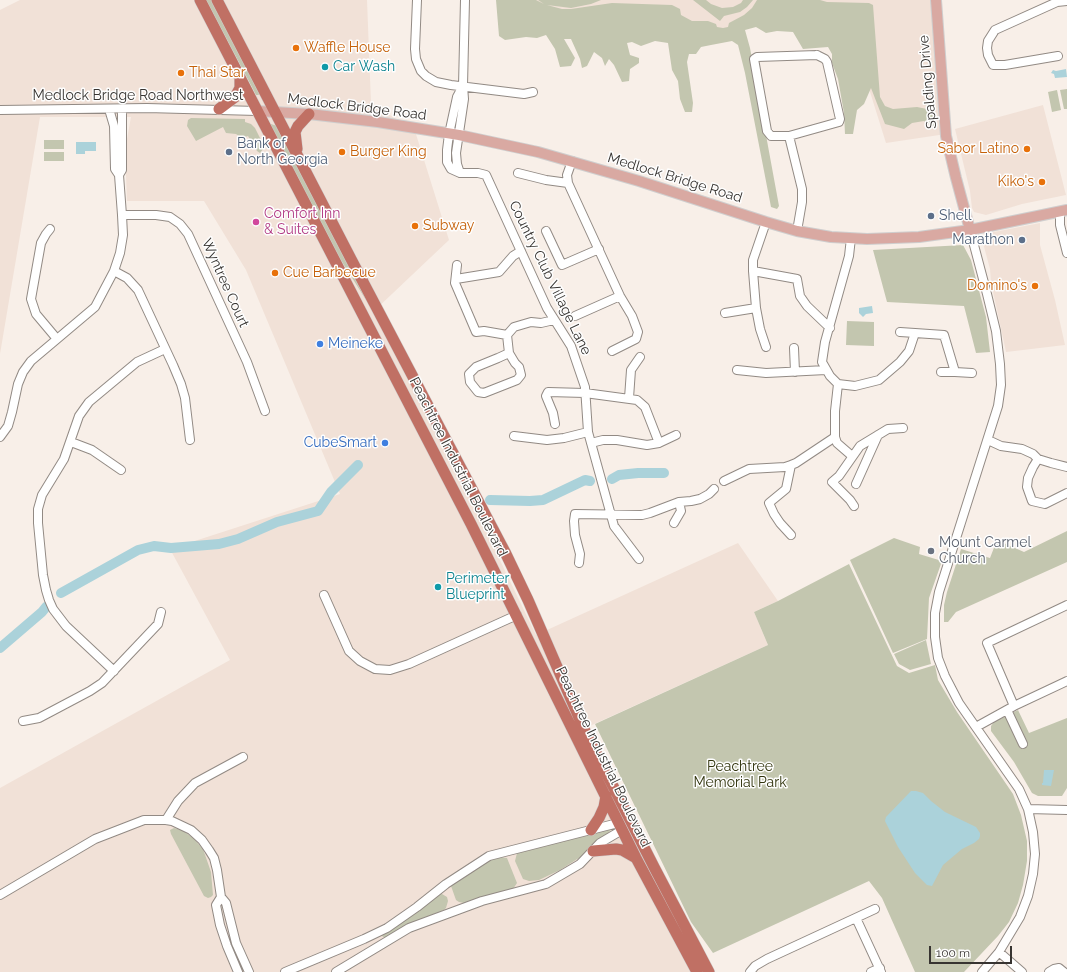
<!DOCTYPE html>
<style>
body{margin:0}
#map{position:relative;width:1067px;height:972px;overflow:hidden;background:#f8efe8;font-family:Raleway,sans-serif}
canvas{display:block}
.scale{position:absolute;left:929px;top:946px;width:83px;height:18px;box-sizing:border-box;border:2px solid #373431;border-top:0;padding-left:5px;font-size:12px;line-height:14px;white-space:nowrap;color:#373431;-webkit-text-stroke:3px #fefefe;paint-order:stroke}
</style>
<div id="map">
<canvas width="1067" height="972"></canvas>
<div class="scale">100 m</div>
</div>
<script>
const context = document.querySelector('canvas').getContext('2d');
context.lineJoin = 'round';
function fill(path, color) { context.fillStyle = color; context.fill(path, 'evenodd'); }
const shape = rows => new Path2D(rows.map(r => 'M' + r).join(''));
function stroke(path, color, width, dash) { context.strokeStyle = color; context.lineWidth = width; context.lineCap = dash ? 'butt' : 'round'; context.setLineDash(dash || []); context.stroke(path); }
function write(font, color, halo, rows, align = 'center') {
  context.font = font + ' Raleway,sans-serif'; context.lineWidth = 3; context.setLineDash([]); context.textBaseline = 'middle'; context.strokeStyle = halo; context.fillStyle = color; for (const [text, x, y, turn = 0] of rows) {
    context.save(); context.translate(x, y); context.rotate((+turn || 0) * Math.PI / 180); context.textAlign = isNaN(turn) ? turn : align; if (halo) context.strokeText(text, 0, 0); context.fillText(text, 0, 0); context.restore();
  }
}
fill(shape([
 [20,0,367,0,371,103,415,131,449,240,374,311,455,467,536,635,738,543,778,601,754,612,768,645,572,734,701,972,0,972,0,788,230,660,170,549,340,494,246,270,204,201,127,201,125,150,131,117,40,117,0,354,0,10],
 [531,0,936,0,946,134,886,143,860,60,853,16,727,29,543,16],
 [1043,105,1066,195,1022,204,986,215,974,212,972,208,970,191,955,129],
 [1040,223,1040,245,1055,300,1065,345,1006,352,991,282,990,269,983,243,983,239,989,233]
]), '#f1e1d7');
fill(shape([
 [206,0,214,0,260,94,258,95,256,95,253,89],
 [496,0,536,0,544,4,538,0,601,0,591,4,571,8,547,5,562,9,571,9,612,3,672,5,680,9,681,15,692,21,708,21,716,24,717,27,723,28,728,27,729,23,744,15,752,8,757,0,820,0,827,2,869,3,873,5,880,97,885,106,893,109,917,107,927,109,934,117,935,127,924,121,912,123,904,129,885,124,871,88,864,104,857,110,853,134,845,134,844,113,838,79,832,63,832,54,828,47,803,49,793,32,777,31,766,33,756,27,745,30,750,48,779,206,777,209,771,207,745,73,738,45,732,41,711,45,701,47,696,54,689,54,687,62,693,103,692,112,685,112,680,99,678,81,672,70,668,43,655,41,641,46,632,42,627,43,630,55,639,58,639,63,630,69,629,81,622,82,614,65,609,59,605,66,602,58,594,52,587,66,582,68,580,59,571,39,564,39,575,58,571,66,560,67,555,49,546,35,537,38,526,37,505,40,499,36],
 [693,0,706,0,711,4,722,8,733,7,741,3,743,0,753,0,747,7,740,12,724,16,720,21],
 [1067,89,1067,109,1064,109,1060,90],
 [1057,90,1061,110,1052,112,1048,92],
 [191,118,245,119,245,122,251,124,255,128,264,146,263,149,260,153,257,151,248,136,242,138,236,134,226,133,223,127,196,141,187,126,188,120],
 [271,124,277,126,368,303,330,243,270,127],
 [44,140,64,140,64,149,44,149],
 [44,152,64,152,64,161,44,161],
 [963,245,971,260,986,317,990,352,976,353,964,306,887,302,873,250],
 [847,321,874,322,874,346,846,345],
 [1067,531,1067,562,956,612,948,622,944,622,944,605,947,592,961,549,990,558,997,540,1024,552],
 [894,538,920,547,919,554,942,561,929,598,927,639,893,653,850,560],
 [849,564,897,666,909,673,935,665,938,680,957,712,1013,794,1021,815,1027,841,1027,861,1023,885,1018,903,1009,922,998,936,964,972,915,972,882,898,869,881,713,953,691,922,595,724,768,645,754,612,778,601],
 [926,640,931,664,910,670,899,664,894,654],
 [1018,710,1029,733,1067,718,1067,788,1062,796,1038,796,1032,793,1014,762,991,731,991,726,994,722],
 [174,828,182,830,193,838,203,849,211,872,213,895,211,897,208,898,204,896,171,834,170,830],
 [610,829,611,830,608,833,582,856,560,870,539,880,529,881,523,879,515,861,517,853],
 [499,857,507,858,517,883,513,889,464,903,459,902,456,900,451,886,452,883,487,861],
 [442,894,447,897,448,901,446,908,444,910,408,925,385,938,382,936,381,934,437,895]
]), '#c3c6af');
fill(shape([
 [1066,69,1067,77,1055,78,1054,74,1051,73,1053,70,1056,71],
 [76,142,96,142,96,151,85,151,85,154,76,154],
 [872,306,873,313,866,314,863,317,859,313,859,308],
 [1044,770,1054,770,1051,786,1042,785,1042,783,1043,783],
 [911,791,916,791,923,793,931,801,945,812,976,827,980,833,980,836,979,839,974,843,962,849,943,865,932,886,927,885,915,873,898,847,885,821,886,817]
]), '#abd2da');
stroke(shape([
 [612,479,619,475,638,473,664,473],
 [490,500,530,501,543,500,585,480,590,481],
 [61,593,138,550,154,546,171,548,219,544,238,539,277,522,318,511,331,492,358,465],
 [0,648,42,612,46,607]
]), '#abd2da', 10);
const minor = shape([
 [417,0,415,49,416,59,421,71,426,76,436,82,451,85,524,94,533,92],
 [817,55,825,59,827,62,840,119,839,122,789,136,771,136,767,131,754,59,757,57,817,55],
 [1058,56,1005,65,993,65,988,55,987,48,988,41,995,30,1057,2,1067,1],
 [463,86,457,97,449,134,447,150,447,162,451,169,460,173,478,173,486,175,547,308,571,346,585,387,588,432,614,526,639,559],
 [0,110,147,108,257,111],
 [789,136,802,189,802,202,797,231],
 [572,161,567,175,568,183,620,296,632,316,638,332,636,339,612,351],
 [460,173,457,164,456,153,464,99,463,86,465,0],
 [518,173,546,180,568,183],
 [119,175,122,170,122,109],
 [1060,211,1060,225,1067,253],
 [122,215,156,215,170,217,180,224,188,234,247,362,265,411],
 [50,229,46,234,41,243,31,299,36,314,57,339],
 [970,230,987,294,996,331,1000,364,1001,385,998,406,991,428,939,592,935,613,935,637,938,658,945,676,959,703,1019,789,1028,809,1033,832,1035,854,1033,874,1028,896,1020,917,999,952,982,972],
 [546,231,562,265,599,249],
 [851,238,849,256,825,342,822,362,830,376,838,384,855,386,879,380,900,362,909,351,915,333,944,335,955,372,972,373],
 [457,265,455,283,476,332,484,331,507,335,514,327,531,322,541,323,554,320],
 [114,271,127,278,138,290,173,365,181,384,185,398,190,440],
 [753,271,797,279,800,296,807,306,830,328],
 [456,279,499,272,513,256,521,251],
 [725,313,756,308],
 [575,316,620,296],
 [900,332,915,333],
 [507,335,509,353],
 [766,347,760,329,756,308,753,271,753,260,766,222],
 [794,348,795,372],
 [509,353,515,363,519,367,521,375,517,380,484,393,478,392,470,382,469,374,476,367,498,358,509,353],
 [737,370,766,373,826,370],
 [941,372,955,372],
 [838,384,835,411,835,437,837,443,852,456],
 [629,398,631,370,640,357],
 [555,424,553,413,546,396,548,392,585,393,637,400,645,407,659,443],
 [514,436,547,440,564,438,588,432],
 [0,437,8,426,12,412,18,384,23,372,31,361,95,307,114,271,120,253,123,235,122,215,119,175,115,169,114,126,109,109],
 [988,440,1001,446,1022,449,1033,454,1038,459],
 [71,442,92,450,121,470],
 [591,443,603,440,617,440,647,445,659,443,676,435],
 [1067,467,1051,463,1038,459,1033,467,1028,478,1027,487,1032,501,1045,504,1067,493],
 [724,481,749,469,785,467,791,465],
 [856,484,878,435],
 [854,506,850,500,832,482,839,476,860,446,888,429,903,428],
 [674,523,681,511,679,502],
 [791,535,780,523,774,514,769,503,786,489,791,465,796,463,835,437],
 [579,563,580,554,575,535,574,521,575,514,642,515,650,513,679,502,691,501,700,499,709,494,714,489],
 [324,595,349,651,360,661,375,669,390,670,409,664,517,615],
 [114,671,66,626,53,609,49,600,46,590,43,575,38,523,38,509,42,495,64,459,79,416,89,402,137,362,165,349],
 [1014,706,987,643,1067,605],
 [1007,710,1023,744],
 [23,721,39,718,90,691,102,683,158,624,161,612],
 [976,727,1014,706,1067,681],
 [1028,809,1067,810],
 [166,820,178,801,195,783,243,757],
 [0,895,95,839,144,820,166,820,172,821,191,830,202,840,209,850,214,858,217,870,221,897,226,903,236,943,249,972],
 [221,897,216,905,220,925,227,946,238,972],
 [856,918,881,972],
 [999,952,1022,972],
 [285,972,364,939,387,928,417,907,446,884,489,856,614,824],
 [336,972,409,928,482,901,546,884,580,864,600,843,617,833],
 [750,972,755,966,767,959,875,909],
 [871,972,880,968],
 [1049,972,1054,969,1059,968,1064,972]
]);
const major = shape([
 [936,0,946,136,956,178,970,230],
 [257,111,309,114,378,122,459,135,538,152,639,181,766,222,797,231,831,237,867,239,919,237,970,230,1067,210]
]);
const highway = shape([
 [200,0,471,524,636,858,697,972],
 [217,0,351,259,505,552,528,600,584,729,654,867,709,972],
 [219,109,235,97,240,88,240,78],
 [297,149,295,132,298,126,309,114],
 [591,830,599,818,604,807,606,796],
 [593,851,616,849,622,850,636,858]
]);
stroke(minor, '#928a84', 10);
stroke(major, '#cfcece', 12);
stroke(highway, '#cfcece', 12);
stroke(minor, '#fff', 8);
stroke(major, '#d9a9a2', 10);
stroke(highway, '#c07064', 11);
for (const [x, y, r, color] of [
 [296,48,4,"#e8710a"],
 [325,67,4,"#0f9aa8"],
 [181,73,4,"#e8710a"],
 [1027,149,4,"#e8710a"],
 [229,152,4,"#5c6f8a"],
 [342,152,4,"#e8710a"],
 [1042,182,4,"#e8710a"],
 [931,216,4,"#5c6f8a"],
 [256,222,4,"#d1479c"],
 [415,226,4,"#e8710a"],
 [1022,240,4,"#5c6f8a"],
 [275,273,4,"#e8710a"],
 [1035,286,4,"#e8710a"],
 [320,344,4,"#3f7fe0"],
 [385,443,4,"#3f7fe0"],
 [931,551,4,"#6b7280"],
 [438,587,4,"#0f9aa8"]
]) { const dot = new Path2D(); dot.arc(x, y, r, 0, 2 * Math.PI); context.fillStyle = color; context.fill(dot); stroke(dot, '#fefefe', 1.5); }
write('14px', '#c56008', '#fefefe', [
 ["Waffle House",304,48],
 ["Thai Star",189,73],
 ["Sabor Latino",1019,149,"right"],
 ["Burger King",350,152],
 ["Kiko's",1034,182,"right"],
 ["Subway",423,226],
 ["Cue Barbecue",283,273],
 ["Domino's",1027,286,"right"]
], 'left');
write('14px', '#0d838f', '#fefefe', [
 ["Car Wash",333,67],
 ["Perimeter",446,579],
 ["Blueprint",446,595]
], 'left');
write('14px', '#373431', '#fefefe', [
 ["Spalding Drive",928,82,-95],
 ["Medlock Bridge Road Northwest",138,96],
 ["Medlock Bridge Road",357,107,7],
 ["Medlock Bridge Road",675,178,17],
 ["Country Club Village Lane",550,278,64],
 ["Wyntree Court",225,283,66],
 ["Peachtree Industrial Boulevard",458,467,63],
 ["Peachtree Industrial Boulevard",603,757,64]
]);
write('14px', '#4e5e75', '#fefefe', [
 ["Bank of",237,144],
 ["North Georgia",237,160],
 ["Shell",939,216],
 ["Marathon",1014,240,"right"]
], 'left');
write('14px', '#b23c85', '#fefefe', [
 ["Comfort Inn",264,214],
 ["& Suites",264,230]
], 'left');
write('14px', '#366cbe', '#fefefe', [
 ["Meineke",328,344],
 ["CubeSmart",377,443,"right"]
], 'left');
write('14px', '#5b616d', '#fefefe', [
 ["Mount Carmel",939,543],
 ["Church",939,559]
], 'left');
write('14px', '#30330b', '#fefefe', [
 ["Peachtree",740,767],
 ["Memorial Park",740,783]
]);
</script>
